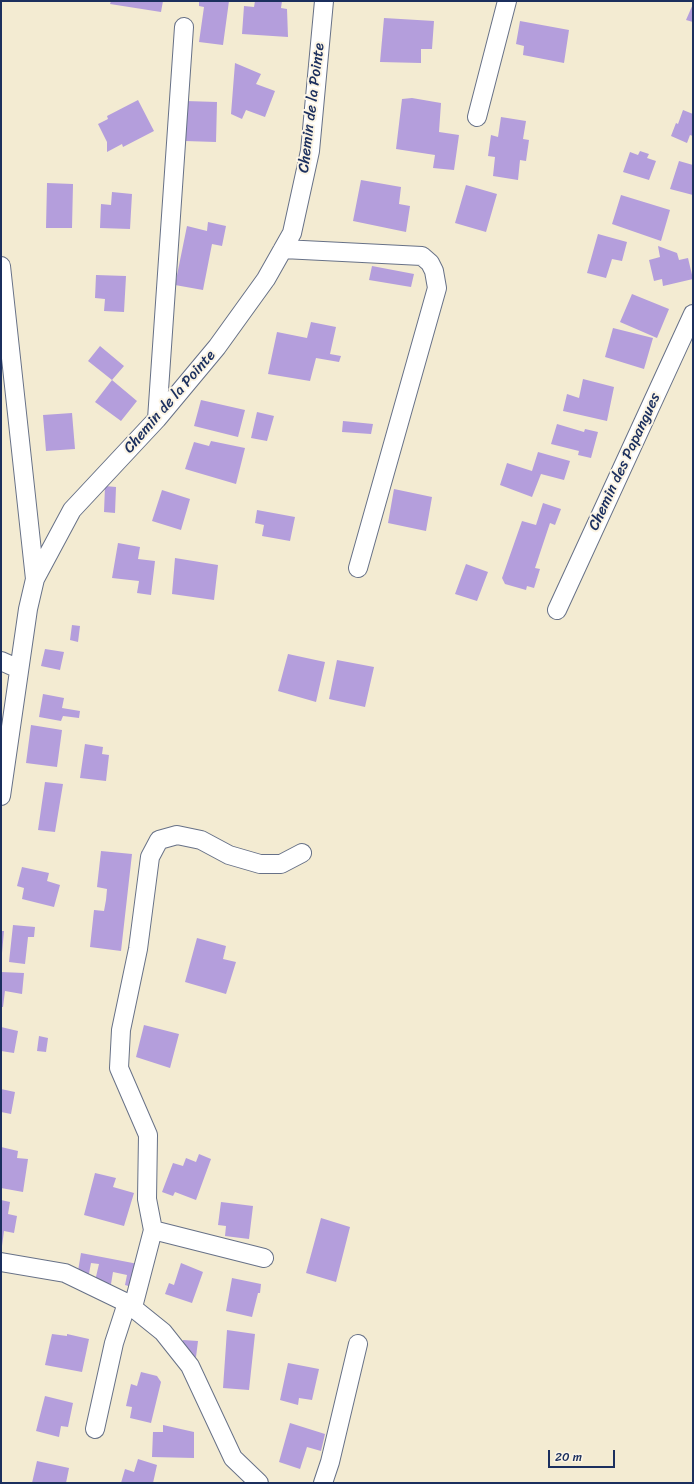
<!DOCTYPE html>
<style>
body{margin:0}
#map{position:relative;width:694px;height:1484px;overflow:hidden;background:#f3ebd2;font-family:Sriracha,sans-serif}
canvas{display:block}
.frame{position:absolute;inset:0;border:2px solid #1b2f5e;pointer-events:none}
.scale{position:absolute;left:548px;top:1450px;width:67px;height:18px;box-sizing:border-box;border:2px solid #1b2f5e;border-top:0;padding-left:5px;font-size:12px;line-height:14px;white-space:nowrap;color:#1b2f5e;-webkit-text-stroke:3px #fcf5e5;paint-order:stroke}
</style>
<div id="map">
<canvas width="694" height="1484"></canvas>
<div class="frame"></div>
<div class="scale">20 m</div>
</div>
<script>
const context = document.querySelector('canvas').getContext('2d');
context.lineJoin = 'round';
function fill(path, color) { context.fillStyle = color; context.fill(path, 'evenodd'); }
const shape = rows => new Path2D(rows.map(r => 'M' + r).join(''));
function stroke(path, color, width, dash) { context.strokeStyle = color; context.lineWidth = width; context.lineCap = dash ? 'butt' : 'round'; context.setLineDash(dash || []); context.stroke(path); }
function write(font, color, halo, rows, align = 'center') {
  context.font = font + ' Sriracha,sans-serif'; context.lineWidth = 4; context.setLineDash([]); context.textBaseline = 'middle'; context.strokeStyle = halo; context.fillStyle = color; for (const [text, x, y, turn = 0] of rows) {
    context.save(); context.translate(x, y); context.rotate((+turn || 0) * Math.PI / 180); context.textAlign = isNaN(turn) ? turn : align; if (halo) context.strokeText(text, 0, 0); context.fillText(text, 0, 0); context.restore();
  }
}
fill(shape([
 [111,1,163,1,161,12,110,4],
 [199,1,229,1,223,45,199,42,204,7,199,6],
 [255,1,282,1,281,8,287,9,288,37,242,34,244,6,254,7],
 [693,4,693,22,686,20],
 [384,18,434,21,432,49,421,49,421,63,380,62],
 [520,21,569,30,564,63,523,55,524,46,516,44],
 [235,63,261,74,256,84,275,91,265,117,246,110,242,119,231,114],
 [412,98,441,103,439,132,459,135,454,170,433,168,435,155,396,149,402,99],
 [138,100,154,131,123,147,122,144,107,152,107,142,98,124,108,119,107,116],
 [186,101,217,102,216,142,185,141],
 [683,110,693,114,693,136,690,135,687,143,671,136,676,123,678,124],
 [501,117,526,121,523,139,529,140,526,161,520,160,518,180,493,176,495,157,488,156,491,135,498,137],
 [640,151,649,154,647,158,656,161,649,180,623,172,630,152,638,155],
 [679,161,693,165,693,195,670,189],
 [361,180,401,187,399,204,410,206,406,232,353,221],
 [47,183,73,184,72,228,46,228],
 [466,185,497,194,486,232,455,223],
 [112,192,132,194,130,229,100,228,101,204,111,205],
 [621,195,670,210,661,241,612,224],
 [208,222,226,226,222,246,212,244,203,290,175,285,187,226,207,231],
 [598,234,627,242,622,261,612,259,606,278,587,273],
 [658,246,677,253,679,260,688,258,693,279,663,286,662,279,654,281,649,260,660,257],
 [372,266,414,274,411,287,369,280],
 [96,275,126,276,124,312,104,311,105,299,95,298],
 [632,294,669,309,657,338,620,322],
 [311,322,336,327,330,354,341,356,339,362,316,358,310,381,268,374,277,332,307,338],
 [613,328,653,338,644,369,605,357],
 [100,346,124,366,112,380,137,401,121,421,95,402,112,380,88,361],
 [583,379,614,387,607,421,563,411,567,394,579,398],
 [201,400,245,410,238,437,194,426],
 [257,412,274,416,267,441,251,438],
 [72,413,75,449,46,451,43,415],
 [343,421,373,424,371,434,342,432],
 [557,424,584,432,585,429,598,432,591,458,578,455,579,451,551,444],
 [211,441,245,448,236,484,185,469,194,442,209,446],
 [538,452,570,461,564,480,541,474,532,497,500,485,507,463,532,471],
 [105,486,116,487,115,513,104,512],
 [394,489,432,497,426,531,388,523],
 [162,490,190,499,181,530,152,521],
 [543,503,561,509,555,525,550,523,535,568,540,569,534,588,527,586,526,590,505,584,502,578,522,521,536,525],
 [257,510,295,517,290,541,262,536,264,525,255,523],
 [118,543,140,547,138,559,155,561,151,595,137,593,139,581,112,578],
 [175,558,218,565,214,600,172,594],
 [466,564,488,572,477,601,455,594],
 [72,625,80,626,78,642,70,640],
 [45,649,64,652,60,670,41,666],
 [288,654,325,662,316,702,278,691],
 [337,660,374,667,365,707,329,699],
 [43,694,64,698,62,708,80,711,79,718,63,716,61,721,39,717],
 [31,725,62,730,57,767,26,763],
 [85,744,103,747,102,754,109,755,106,781,80,778],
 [45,782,63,784,55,832,38,830],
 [101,851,132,854,121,951,90,947,94,910,104,911,106,900,107,889,97,887],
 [22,867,49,873,47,881,60,885,54,907,22,899,24,888,17,886],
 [13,925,35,927,34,937,28,937,25,964,9,962],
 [1,931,4,931,2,953,1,953],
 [197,938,226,946,223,959,236,962,226,994,185,982],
 [1,972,24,973,22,994,5,991,3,1007,1,1007],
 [144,1025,179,1034,170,1068,136,1057],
 [1,1027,18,1031,14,1053,1,1051],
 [39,1036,48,1038,46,1052,37,1051],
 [1,1089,15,1092,11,1114,1,1112],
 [1,1147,18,1151,17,1158,28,1159,23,1192,1,1188],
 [199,1154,211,1159,196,1200,175,1192,173,1196,162,1192,173,1163,183,1166,186,1158,196,1162],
 [95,1173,116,1178,113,1187,134,1193,124,1226,84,1215],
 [1,1200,10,1202,8,1214,17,1216,14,1233,4,1231,2,1246],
 [221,1202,253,1206,249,1239,225,1236,226,1226,218,1225],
 [321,1218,350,1227,336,1282,306,1273],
 [81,1253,138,1264,132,1287,125,1285,127,1275,113,1272,111,1284,95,1281,99,1264,91,1263,88,1279,77,1277],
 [181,1263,203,1272,192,1303,165,1294,169,1283,174,1285],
 [232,1278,261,1284,260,1293,258,1293,252,1317,226,1311],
 [227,1330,255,1334,249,1390,223,1388],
 [52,1334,67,1336,67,1334,89,1339,82,1372,45,1365],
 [183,1340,198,1341,196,1357,181,1354],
 [288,1363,319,1369,312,1400,299,1398,298,1405,280,1400],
 [141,1372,157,1376,161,1382,151,1423,130,1418,132,1407,126,1406,131,1384,137,1386],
 [45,1396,73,1403,68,1427,61,1426,59,1437,36,1431],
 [290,1423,325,1434,321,1451,307,1447,300,1469,279,1462],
 [163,1425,194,1432,194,1458,152,1457,153,1432,163,1432],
 [138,1459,157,1465,153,1483,121,1483,125,1469,134,1472],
 [37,1461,69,1468,66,1483,32,1483]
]), '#b49edc');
const street = shape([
 [477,117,507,1],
 [283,249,422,256,430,263,434,271,437,288,358,568],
 [1,266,35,579],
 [157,419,184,27],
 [557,610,693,314],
 [1,661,19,669],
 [1,796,28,609,35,579,72,510,157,419,217,347,266,279,292,233,310,151,324,1],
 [153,1230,147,1199,148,1135,119,1068,121,1030,138,949,150,857,159,840,177,835,201,840,229,855,260,864,281,864,302,853],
 [1,1262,65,1273,127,1303,163,1332,190,1366,233,1458,259,1483],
 [133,1307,153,1230,264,1258],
 [95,1429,114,1343,127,1303],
 [323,1483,330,1462,358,1344]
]);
stroke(street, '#677187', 20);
stroke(street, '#fff', 18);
write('15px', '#1b2f5e', '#fcf5e5', [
 ["Chemin de la Pointe",312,108,-83],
 ["Chemin de la Pointe",170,402,-49],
 ["Chemin des Papangues",625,462,-65]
]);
</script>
